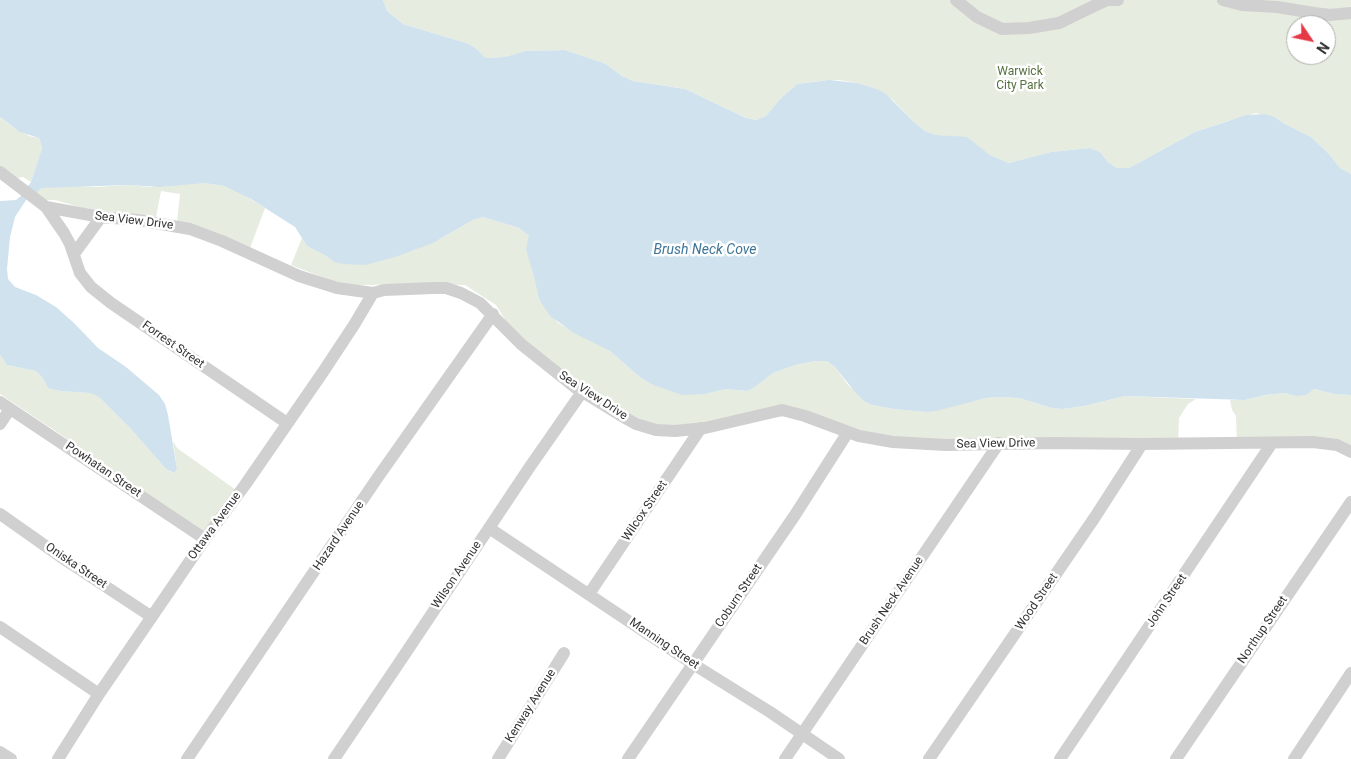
<!DOCTYPE html>
<style>
body{margin:0}
#map{position:relative;width:1351px;height:759px;overflow:hidden;background:#fff;font-family:Roboto,sans-serif}
canvas{display:block}
.north{position:absolute;left:1286px;top:15px;width:50px;height:50px;box-sizing:border-box;background:#fff;border:1px solid #adadad;border-radius:50%;rotate:124deg;font-size:14px;font-weight:700;line-height:20px;text-align:center;color:#333}
.north::after{content:'';display:block;margin:auto;width:18px;height:22px;background:#e63946;clip-path:polygon(50% 0,100% 100%,50% 72%,0 100%)}
</style>
<div id="map">
<canvas width="1351" height="759"></canvas>
<div class="north">N</div>
</div>
<script>
const context = document.querySelector('canvas').getContext('2d');
context.lineJoin = 'round';
function fill(path, color) { context.fillStyle = color; context.fill(path, 'evenodd'); }
const shape = rows => new Path2D(rows.map(r => 'M' + r).join(''));
function stroke(path, color, width, dash) { context.strokeStyle = color; context.lineWidth = width; context.lineCap = dash ? 'butt' : 'round'; context.setLineDash(dash || []); context.stroke(path); }
function write(font, color, halo, rows, align = 'center') {
  context.font = font + ' Roboto,sans-serif'; context.lineWidth = 5; context.setLineDash([]); context.textBaseline = 'middle'; context.strokeStyle = halo; context.fillStyle = color; for (const [text, x, y, turn = 0] of rows) {
    context.save(); context.translate(x, y); context.rotate((+turn || 0) * Math.PI / 180); context.textAlign = isNaN(turn) ? turn : align; if (halo) context.strokeText(text, 0, 0); context.fillText(text, 0, 0); context.restore();
  }
}
fill(shape([
 [383,0,1351,0,1351,174,1340,168,1328,153,1311,137,1283,123,1275,117,1256,113,1227,121,1195,132,1129,168,1117,168,1108,162,1100,152,1090,148,1051,152,1009,163,990,155,967,138,936,135,925,131,916,124,893,100,877,89,858,83,839,80,819,81,797,84,780,99,766,116,758,120,746,118,685,89,633,81,622,76,606,64,565,50,525,51,505,57,485,58,478,50,469,44,403,24,387,11],
 [1296,25,1326,25,1326,55,1296,55],
 [0,117,10,125,29,136,39,138,42,148,31,182,23,177,18,178,0,166],
 [192,183,204,183,224,186,242,194,265,208,250,248,177,222,180,194,161,191,156,217,83,208,55,200,45,200,34,193,42,188,65,186,97,187,128,185,150,187],
 [483,217,519,228,529,236,539,299,558,323,610,351,641,378,651,384,705,394,726,389,747,391,755,387,773,373,795,365,815,361,827,361,835,367,848,385,872,405,894,409,926,412,986,398,997,397,1019,398,1052,408,1062,409,1084,406,1125,396,1196,399,1188,404,1179,418,1178,444,881,442,799,414,669,432,582,393,509,326,496,305,465,285,432,284,354,285,340,284,291,265,302,238,307,246,326,256,334,262,414,250,442,238,473,220],
 [0,355,7,365,36,371,42,377,48,388,60,391,90,393,99,397,130,428,166,469,173,473,177,469,173,441,177,448,236,490,203,537,60,434,0,394],
 [1314,389,1334,394,1351,395,1351,453,1339,446,1237,442,1236,416,1232,410,1230,400,1245,400,1265,395,1285,393,1295,396]
]), '#e6ecdf');
fill(shape([
 [0,0,383,0,387,11,403,24,469,44,478,50,485,58,505,57,525,51,565,50,606,64,622,76,633,81,685,89,746,118,757,120,766,116,780,99,797,84,829,80,858,83,877,89,886,94,916,124,925,131,936,135,967,137,990,155,1009,163,1051,152,1090,148,1100,152,1108,162,1117,168,1129,168,1195,132,1246,115,1265,114,1275,117,1283,123,1311,137,1328,153,1340,168,1351,174,1351,395,1334,394,1314,389,1306,395,1295,396,1285,393,1265,395,1245,400,1125,396,1084,406,1062,409,1052,408,1019,398,997,397,986,398,936,411,926,412,894,409,872,405,864,401,855,392,835,367,827,361,815,361,795,365,773,373,755,387,747,391,726,389,705,394,682,395,651,384,641,378,610,351,574,333,550,316,539,299,535,280,526,249,529,236,519,228,483,217,473,220,433,243,395,257,365,265,343,264,334,262,326,256,307,246,295,227,251,199,224,186,204,183,160,187,128,185,42,188,26,200,15,217,10,237,7,269,8,279,15,287,36,295,56,307,74,323,98,348,126,367,159,395,165,404,168,415,177,469,174,473,166,469,130,428,99,397,90,393,60,391,48,388,42,377,36,371,7,365,0,355,0,201,16,200,22,195,31,182,42,148,39,138,20,132,0,117]
]), '#cfe2ee');
stroke(shape([
 [956,0,977,17,1002,29,1029,28,1059,23,1094,6,1107,0,1118,0],
 [1223,0,1242,5,1277,7,1314,13,1330,15,1351,13],
 [0,172,46,207,101,217,138,220,190,229,222,241,299,276,337,288,373,293,384,290,433,288,446,288,461,293,480,303,521,344,576,388,620,415,636,424,656,430,675,431,705,428,782,410,805,416,859,436,893,442,946,445,1054,443,1142,444,1313,442,1337,445,1351,452],
 [46,207,64,233,70,244,80,273,91,287,111,303,287,423],
 [74,254,101,217],
 [0,402,205,539],
 [0,424,10,409],
 [0,514,64,559,152,617],
 [489,528,693,664,770,712,839,759],
 [589,594,701,428],
 [0,627,99,694],
 [0,752,11,759],
 [58,759,99,694,205,539,245,485,323,372,354,325,373,293],
 [187,759,378,477,493,314],
 [334,759,399,663,529,468,582,392],
 [498,759,564,653],
 [628,759,795,515,848,432],
 [785,759,999,443],
 [929,759,1095,517,1142,444],
 [1060,759,1272,443],
 [1176,759,1351,502],
 [1294,759,1351,673]
]), '#d0d0d0', 12);
write('12px', '#56703f', '#fff', [
 ["Warwick",1020,72],
 ["City Park",1020,86]
]);
write('12px', '#333', '#fff', [
 ["Sea View Drive",134,221,7],
 ["Forrest Street",173,345,35],
 ["Sea View Drive",593,396,33],
 ["Sea View Drive",996,444,-1],
 ["Powhatan Street",103,470,34],
 ["Wilcox Street",645,511,-56],
 ["Ottawa Avenue",215,526,-54],
 ["Hazard Avenue",339,536,-56],
 ["Oniska Street",76,566,34],
 ["Wilson Avenue",457,575,-56],
 ["Coburn Street",739,596,-56],
 ["Brush Neck Avenue",892,601,-56],
 ["John Street",1167,601,-56],
 ["Wood Street",1037,602,-56],
 ["Northup Street",1263,630,-56],
 ["Manning Street",664,644,34],
 ["Kenway Avenue",531,706,-58]
]);
write('italic 14px', '#3f7597', '#fff', [
 ["Brush Neck Cove",705,250]
]);
</script>
